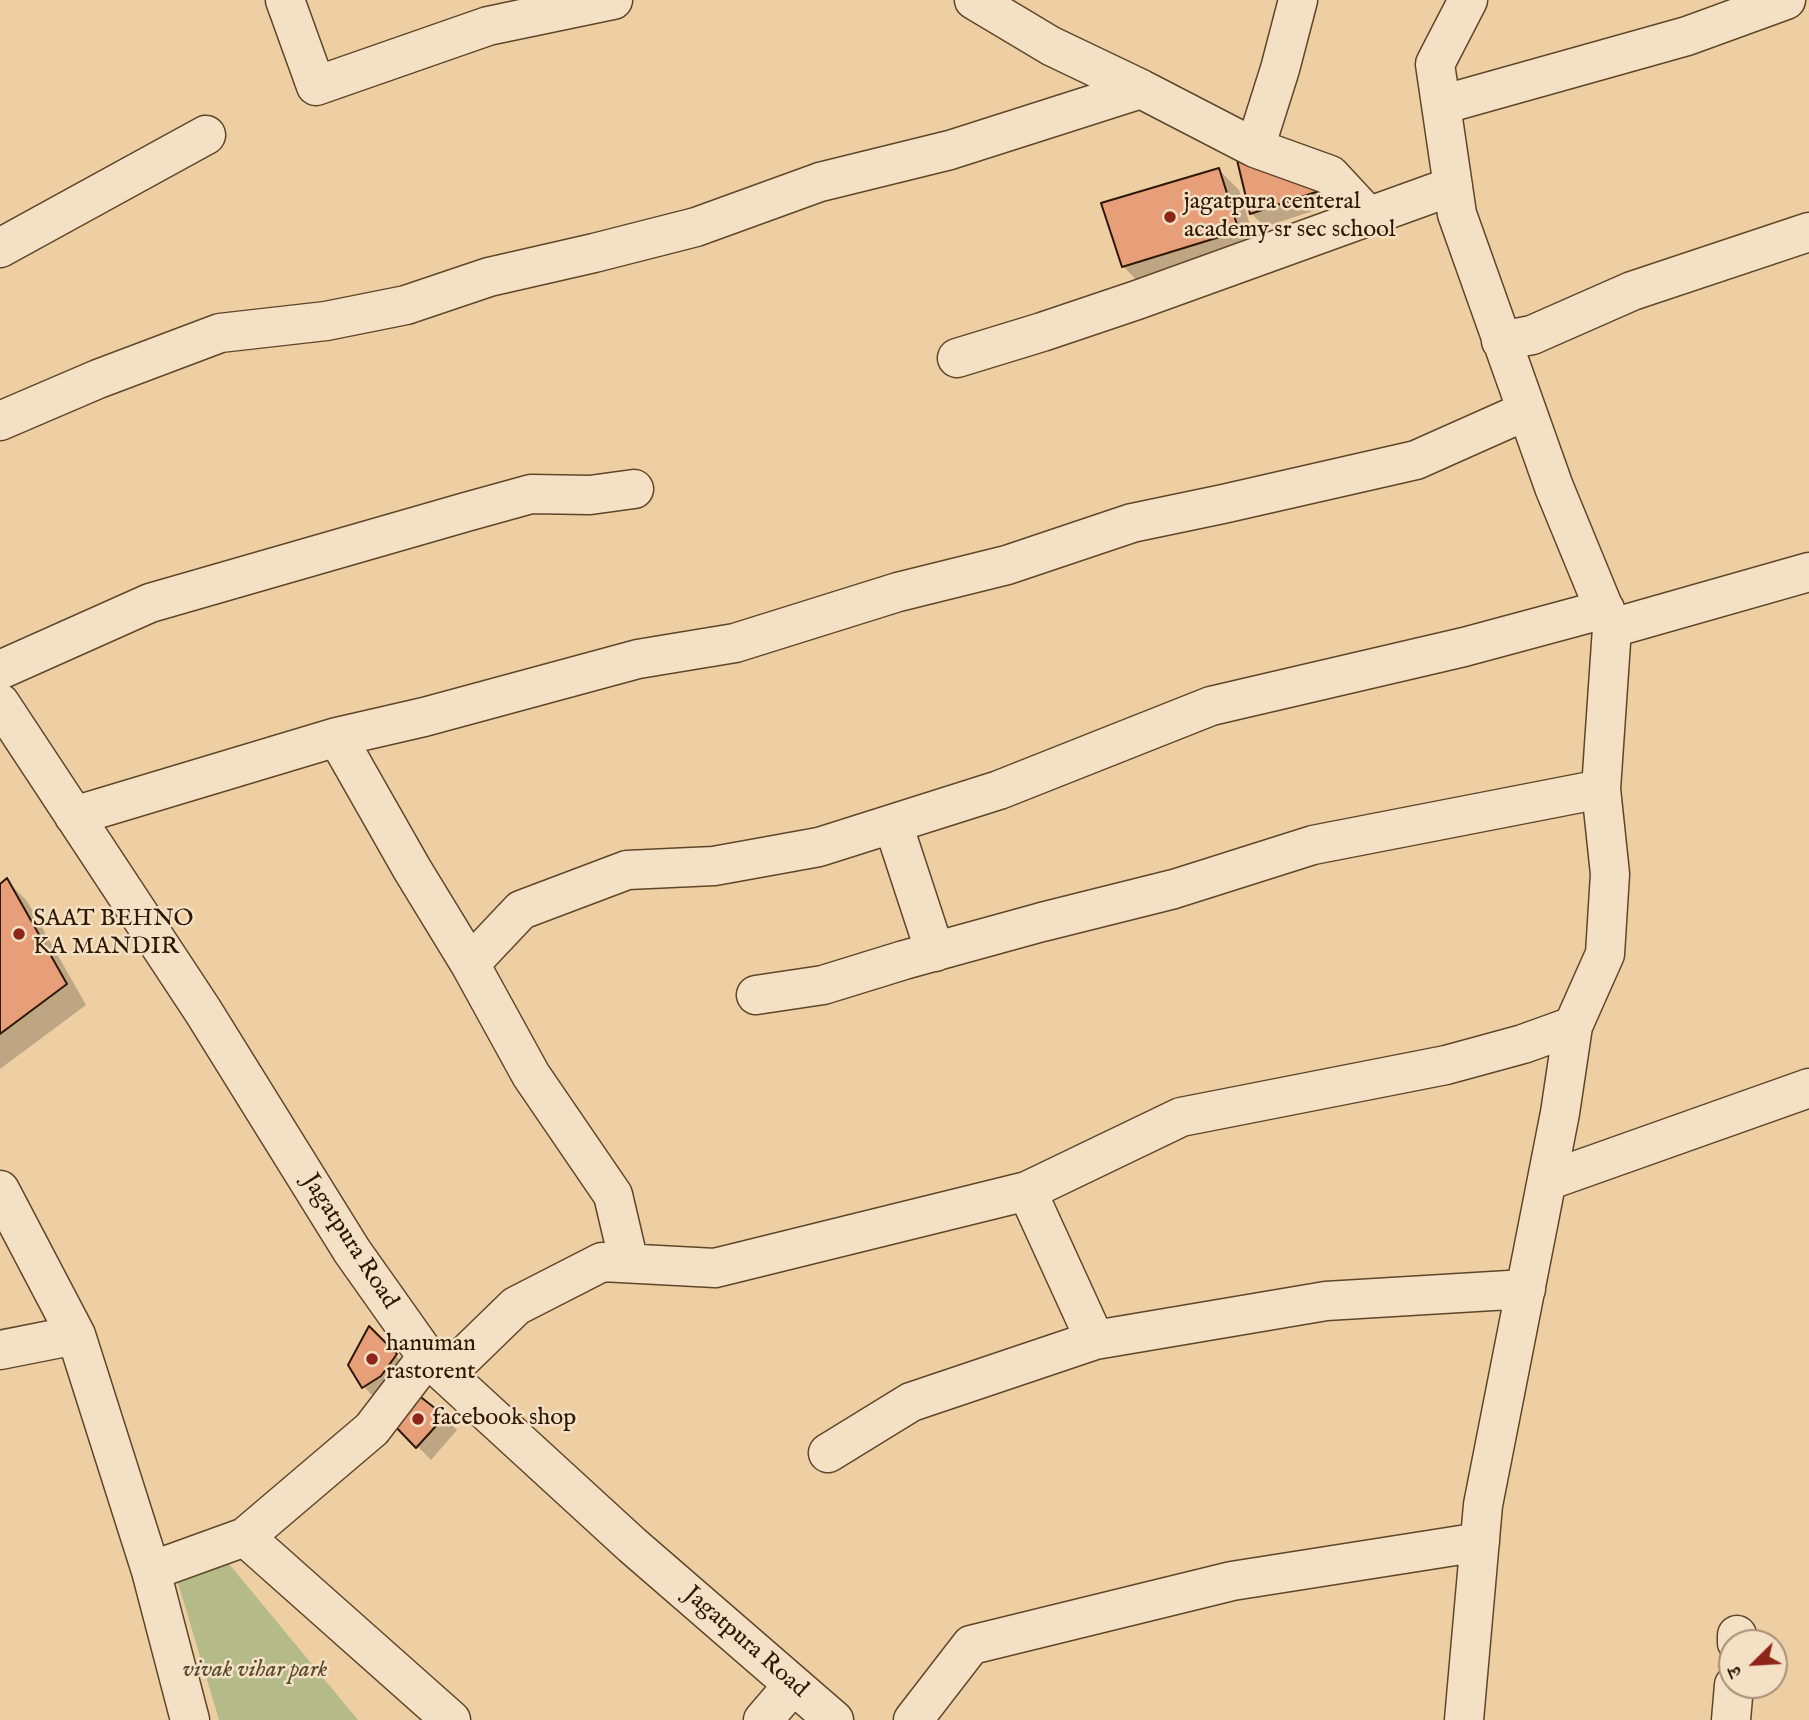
<!DOCTYPE html>
<meta charset="utf-8">
<style>
body{margin:0}
#map{position:relative;width:1809px;height:1720px;overflow:hidden;background:#eecfa4;font-family:"IM FELL English","Noto Serif Devanagari",serif}
canvas{display:block}
.north{position:absolute;left:1718px;top:1629px;width:70px;height:70px;box-sizing:border-box;background:#f4e0c4;border:2px solid #a59076;border-radius:50%;rotate:246deg;font-size:19px;font-weight:700;line-height:28px;text-align:center;color:#2f1800}
.north::after{content:'';display:block;margin:auto;width:24px;height:32px;background:#8f2418;clip-path:polygon(50% 0,100% 100%,50% 72%,0 100%)}
</style>
<div id="map">
<canvas width="1809" height="1720"></canvas>
<div class="north">उ</div>
</div>
<script>
const context = document.querySelector('canvas').getContext('2d');
context.lineJoin = 'round';
function fill(path, color) { context.fillStyle = color; context.fill(path, 'evenodd'); }
const shape = rows => new Path2D(rows.map(r => 'M' + r).join(''));
function stroke(path, color, width, dash) { context.strokeStyle = color; context.lineWidth = width; context.lineCap = dash ? 'butt' : 'round'; context.setLineDash(dash || []); context.stroke(path); }
function write(font, color, halo, rows, align = 'center') {
  context.font = font + ' "IM FELL English",serif'; context.lineWidth = 5; context.setLineDash([]); context.textBaseline = 'middle'; context.strokeStyle = halo; context.fillStyle = color; for (const [text, x, y, turn = 0] of rows) {
    context.save(); context.translate(x, y); context.rotate((+turn || 0) * Math.PI / 180); context.textAlign = isNaN(turn) ? turn : align; if (halo) context.strokeText(text, 0, 0); context.fillText(text, 0, 0); context.restore();
  }
}
fill(shape([
 [220,1553,358,1720,219,1720,175,1573]
]), '#b4bb89');
fill(shape([
 [1239,163,1324,191,1336,203,1265,227,1252,214],
 [1219,170,1239,190,1258,251,1143,287,1123,266],
 [7,881,27,901,86,1005,0,1069,0,886],
 [369,1329,409,1369,377,1400,364,1387],
 [443,1417,457,1430,431,1460,394,1422]
]), '#0003');
const building = shape([
 [1237,160,1325,189,1250,214,1237,160],
 [1219,168,1239,231,1122,267,1101,203,1219,168],
 [7,878,67,984,0,1034,0,884,7,878],
 [369,1326,397,1354,381,1376,362,1388,348,1365,369,1326],
 [413,1391,445,1416,416,1448,391,1422,413,1391]
]);
fill(building, '#e69f79');
stroke(building, '#2f1800', 2);
const minor = shape([
 [285,0,316,86,488,26,613,0],
 [974,0,1051,46,1141,89],
 [1441,105,1687,36,1786,0],
 [1255,148,1280,69,1298,0],
 [0,248,206,135],
 [1501,341,1532,335,1632,291,1809,232],
 [957,358,1042,332,1137,300,1453,186],
 [0,421,98,379,220,333,326,321,406,305,489,277,594,253,696,227,820,182,950,150,1141,89,1255,148,1330,175,1368,216],
 [1612,628,1809,572],
 [0,670,150,603,466,512,531,494,590,495,634,489],
 [0,703,203,1011,352,1251,427,1357,632,1545,834,1720],
 [337,737,412,869,470,964,531,1075,613,1195,629,1263],
 [74,816,337,737,424,717,638,659,735,643,898,592,1007,565,1132,523,1223,504,1416,460,1526,411],
 [893,824,935,952],
 [470,964,521,910,627,870,714,866,819,847,999,790,1211,706,1464,647,1605,609],
 [756,995,823,985,904,960,1042,922,1174,889,1313,845,1601,789],
 [1547,1181,1809,1088],
 [0,1190,76,1335],
 [1027,1191,1095,1340],
 [0,1350,76,1335,151,1571,190,1720],
 [446,1374,516,1306,602,1262,715,1268,1027,1191,1181,1117,1446,1065,1523,1044,1573,1026],
 [828,1453,911,1402,1095,1340,1326,1301,1526,1289],
 [245,1537,451,1720],
 [151,1571,245,1537,372,1429,427,1357],
 [1737,1643,1737,1635],
 [763,1720,793,1685],
 [913,1720,971,1645,1232,1581,1480,1542],
 [1464,1720,1483,1505,1560,1113,1573,1026,1605,954,1610,874,1601,789,1612,628,1554,487,1457,214,1435,64,1468,0],
 [1731,1720,1734,1685]
]);
stroke(minor, '#5f4629', 41);
stroke(minor, '#f4e0c4', 38);
for (const [x, y, r, color] of [
 [1170,217,7,"#8f2418"],
 [19,934,7,"#8f2418"],
 [372,1359,7,"#8f2418"],
 [418,1419,7,"#8f2418"]
]) { const dot = new Path2D(); dot.arc(x, y, r, 0, 2 * Math.PI); context.fillStyle = color; context.fill(dot); stroke(dot, '#f4e0c4', 2.5); }
write('24px', '#2f1800', '#f4e0c4', [
 ["jagatpura centeral",1184,203],
 ["academy sr sec school",1184,231],
 ["SAAT BEHNO",33,920],
 ["KA MANDIR",33,948],
 ["hanuman",386,1345],
 ["rastorent",386,1373],
 ["facebook shop",432,1419]
], 'left');
write('24px', '#2f1800', '#f4e0c4', [
 ["Jagatpura Road",349,1242,57],
 ["Jagatpura Road",745,1643,41]
]);
write('italic 24px', '#574929', '#f4e0c4', [
 ["vivak vihar park",255,1671]
]);
</script>
